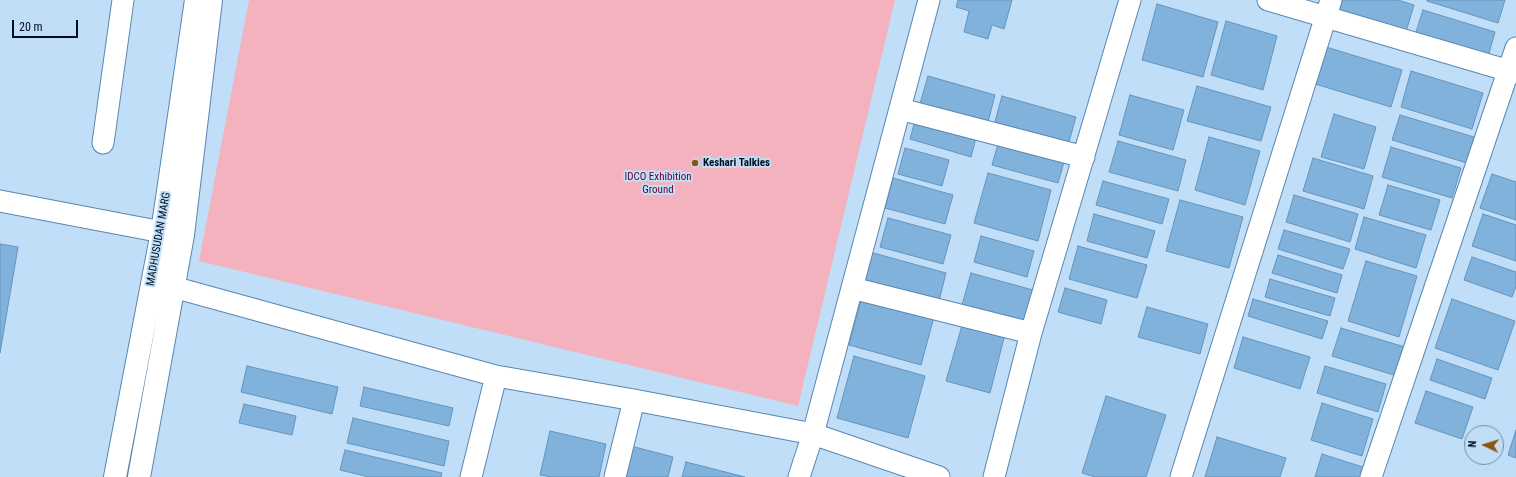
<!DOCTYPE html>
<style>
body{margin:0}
#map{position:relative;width:1516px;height:477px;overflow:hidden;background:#c1def9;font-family:"Roboto Condensed",sans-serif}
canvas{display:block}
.north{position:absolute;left:1464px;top:425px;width:40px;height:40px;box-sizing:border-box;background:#c1def9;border:1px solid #748aa1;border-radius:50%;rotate:274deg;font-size:11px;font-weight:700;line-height:16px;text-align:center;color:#000d1c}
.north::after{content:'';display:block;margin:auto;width:14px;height:18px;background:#8e560d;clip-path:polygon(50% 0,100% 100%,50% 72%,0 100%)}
.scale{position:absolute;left:12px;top:20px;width:66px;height:18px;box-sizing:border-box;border:2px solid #000d1c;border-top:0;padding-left:5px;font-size:12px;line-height:14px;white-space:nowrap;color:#000d1c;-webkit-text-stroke:3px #c1def9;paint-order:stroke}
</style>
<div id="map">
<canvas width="1516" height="477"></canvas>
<div class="north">N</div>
<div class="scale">20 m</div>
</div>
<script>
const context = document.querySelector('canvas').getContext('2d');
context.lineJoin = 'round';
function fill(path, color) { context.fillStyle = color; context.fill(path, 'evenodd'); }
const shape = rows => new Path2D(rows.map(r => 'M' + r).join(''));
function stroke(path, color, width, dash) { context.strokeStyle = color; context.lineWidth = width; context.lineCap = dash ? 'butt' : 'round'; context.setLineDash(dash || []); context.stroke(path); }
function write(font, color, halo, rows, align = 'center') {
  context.font = font + ' "Roboto Condensed",sans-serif'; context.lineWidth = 4; context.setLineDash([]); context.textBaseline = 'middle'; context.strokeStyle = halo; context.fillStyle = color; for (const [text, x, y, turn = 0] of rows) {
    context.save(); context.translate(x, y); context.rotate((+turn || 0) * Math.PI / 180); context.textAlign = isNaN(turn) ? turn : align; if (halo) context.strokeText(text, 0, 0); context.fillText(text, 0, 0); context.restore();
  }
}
fill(shape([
 [249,0,895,0,798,406,199,261]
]), '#f4b1be');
const building = shape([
 [958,0,1012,0,1004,29,992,25,988,39,964,32,969,11,956,7,958,0],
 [1342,0,1398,0,1414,5,1405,35,1338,15,1342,0],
 [1427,0,1505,0,1498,23,1427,1,1427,0],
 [1157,4,1218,22,1203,77,1142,60,1157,4],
 [1423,10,1495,32,1488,57,1415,35,1423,10],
 [1226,21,1277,36,1263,90,1211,75,1226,21],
 [1326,47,1402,70,1391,107,1315,84,1326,47],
 [1411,71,1483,93,1472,129,1401,107,1411,71],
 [928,76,995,95,987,126,919,107,928,76],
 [1197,86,1271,107,1261,141,1187,121,1197,86],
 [1130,95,1184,110,1173,150,1119,135,1130,95],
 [1002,96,1076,117,1067,149,993,129,1002,96],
 [1334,114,1376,127,1364,169,1321,157,1334,114],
 [1400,115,1474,137,1467,163,1392,140,1400,115],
 [916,117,977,134,971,157,910,139,916,117],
 [1000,137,1066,155,1058,183,992,165,1000,137],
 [1209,137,1260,151,1245,205,1195,190,1209,137],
 [1118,141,1186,160,1178,191,1109,172,1118,141],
 [1391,147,1461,168,1452,198,1382,177,1391,147],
 [905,148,949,160,942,186,898,174,905,148],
 [1313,158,1373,176,1364,209,1303,191,1313,158],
 [988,173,1051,190,1038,241,974,223,988,173],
 [1492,174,1516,182,1516,220,1480,208,1492,174],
 [893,178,953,195,945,224,885,208,893,178],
 [1103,181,1169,199,1162,224,1096,205,1103,181],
 [1388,185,1440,200,1431,230,1379,215,1388,185],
 [1294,195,1358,214,1350,242,1286,222,1294,195],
 [1180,200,1243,217,1229,268,1166,251,1180,200],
 [1094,214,1155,231,1147,258,1087,241,1094,214],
 [1483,214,1516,225,1516,261,1472,246,1483,214],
 [1364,217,1426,235,1416,268,1355,249,1364,217],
 [888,218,951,235,943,264,880,247,888,218],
 [1284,230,1350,249,1343,269,1278,249,1284,230],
 [981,236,1034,251,1027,277,974,262,981,236],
 [0,244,18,247,0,353,0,244],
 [1078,246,1147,265,1137,298,1069,279,1078,246],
 [870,252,946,273,938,305,861,284,870,252],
 [1278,255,1342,275,1337,293,1272,273,1278,255],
 [1472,257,1516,272,1516,286,1512,297,1464,280,1472,257],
 [1366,261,1417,276,1399,337,1348,321,1366,261],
 [971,273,1033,290,1025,322,962,305,971,273],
 [1270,279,1335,298,1330,316,1265,297,1270,279],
 [1065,288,1107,300,1101,324,1058,312,1065,288],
 [862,296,934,317,921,365,849,345,862,296],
 [1253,299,1328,321,1322,339,1248,316,1253,299],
 [1452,299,1515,321,1498,370,1435,348,1452,299],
 [1147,307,1208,324,1200,354,1138,337,1147,307],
 [963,322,1005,334,990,393,946,381,963,322],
 [1341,328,1405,347,1397,376,1332,356,1341,328],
 [1243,337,1310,357,1300,389,1234,368,1243,337],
 [854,356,925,376,908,438,837,418,854,356],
 [1437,359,1492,378,1485,399,1430,380,1437,359],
 [247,366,338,387,332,414,241,392,247,366],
 [1325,366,1386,384,1378,412,1317,393,1325,366],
 [364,387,453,408,449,426,360,406,364,387],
 [1426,391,1473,407,1462,439,1415,423,1426,391],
 [1106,396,1166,415,1146,477,1095,477,1082,473,1106,396],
 [1322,403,1373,419,1362,456,1311,440,1322,403],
 [244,404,296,416,292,435,239,423,244,404],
 [353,418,449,441,444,466,347,443,353,418],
 [1516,430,1516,458,1508,455,1516,430],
 [550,431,606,444,599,477,552,477,540,475,550,431],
 [1217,437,1286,458,1280,477,1205,477,1217,437],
 [631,446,673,457,668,477,623,477,631,446],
 [345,450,442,473,441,477,369,477,340,470,345,450],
 [1322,454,1369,469,1367,477,1315,477,1322,454],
 [686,462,745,477,682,477,686,462]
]);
fill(building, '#81b2dc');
stroke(building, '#6494bd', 1);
const street = shape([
 [1268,0,1516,73],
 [900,109,1084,157],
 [103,143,123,0],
 [0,201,162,232,178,234],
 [173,287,496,376,634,400,813,434,939,477],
 [852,288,1031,333],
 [471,477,496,376],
 [615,477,634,400],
 [799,477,813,434,929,0],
 [994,477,1031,333,1130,0],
 [1181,477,1331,0],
 [1371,477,1516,48]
]);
const secondary = shape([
 [115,477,162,232,196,0],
 [139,477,183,235,211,0]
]);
stroke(street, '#5887b0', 23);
stroke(secondary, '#5887b0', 24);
stroke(street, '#fff', 21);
stroke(secondary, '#fff', 22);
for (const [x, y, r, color] of [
 [695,163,4,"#8e560d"]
]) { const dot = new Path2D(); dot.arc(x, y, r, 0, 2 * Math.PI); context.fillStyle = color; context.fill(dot); stroke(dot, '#c1def9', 1.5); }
write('bold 11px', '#000d1c', '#c1def9', [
 ["Keshari Talkies",703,163]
], 'left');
write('11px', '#69002c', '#c1def9', [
 ["IDCO Exhibition",658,177],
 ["Ground",658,190]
]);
write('11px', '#000d1c', '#c1def9', [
 ["MADHUSUDAN MARG",159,239,-80]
]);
</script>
